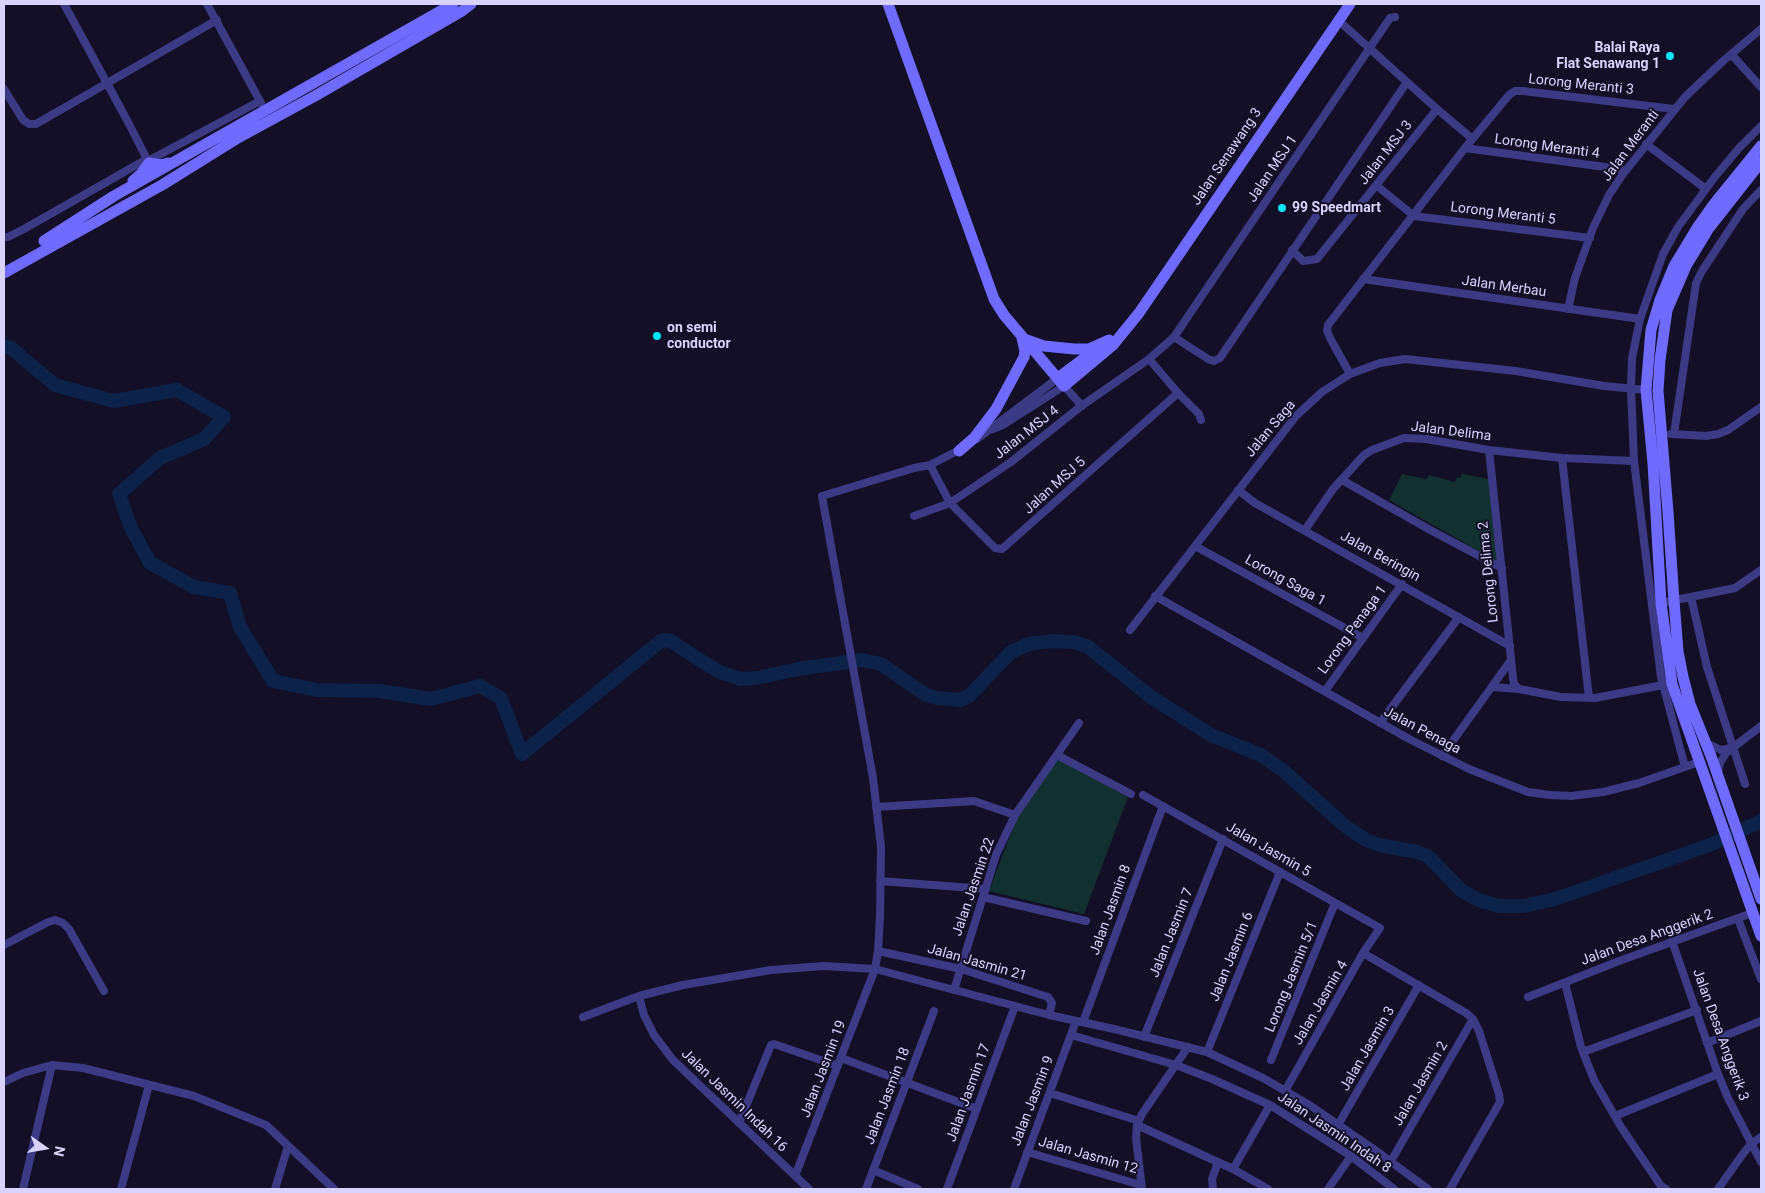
<!DOCTYPE html>
<style>
body{margin:0}
#map{position:relative;width:1765px;height:1193px;overflow:hidden;background:#130f26;font-family:Roboto,sans-serif}
canvas{display:block}
.frame{position:absolute;inset:0;border:5px solid #d9d4ff;pointer-events:none}
.north{position:absolute;left:20px;top:1123px;width:50px;height:50px;-webkit-text-stroke:4px #130f26;paint-order:stroke;rotate:103deg;font-size:14px;font-weight:700;line-height:20px;text-align:center;color:#d9d4ff}
.north::after{content:'';display:block;margin:auto;width:18px;height:22px;background:#d9d4ff;clip-path:polygon(50% 0,100% 100%,50% 72%,0 100%)}
</style>
<div id="map">
<canvas width="1765" height="1193"></canvas>
<div class="frame"></div>
<div class="north">N</div>
</div>
<script>
const context = document.querySelector('canvas').getContext('2d');
context.lineJoin = 'round';
function fill(path, color) { context.fillStyle = color; context.fill(path, 'evenodd'); }
const shape = rows => new Path2D(rows.map(r => 'M' + r).join(''));
function stroke(path, color, width, dash) { context.strokeStyle = color; context.lineWidth = width; context.lineCap = dash ? 'butt' : 'round'; context.setLineDash(dash || []); context.stroke(path); }
function write(font, color, halo, rows, align = 'center') {
  context.font = font + ' Roboto,sans-serif'; context.lineWidth = 4; context.setLineDash([]); context.textBaseline = 'middle'; context.strokeStyle = halo; context.fillStyle = color; for (const [text, x, y, turn = 0] of rows) {
    context.save(); context.translate(x, y); context.rotate((+turn || 0) * Math.PI / 180); context.textAlign = isNaN(turn) ? turn : align; if (halo) context.strokeText(text, 0, 0); context.fillText(text, 0, 0); context.restore();
  }
}
fill(shape([
 [1402,474,1426,479,1429,475,1455,482,1457,477,1460,478,1462,474,1489,479,1500,563,1389,500],
 [1058,759,1128,797,1084,914,989,891,1017,818]
]), '#12302f');
stroke(shape([
 [4,346,11,348,55,385,114,401,177,390,224,417,204,439,160,458,119,494,131,528,150,563,194,587,230,593,240,627,273,681,317,690,379,691,431,699,480,686,501,698,522,754,662,640,671,641,698,659,720,672,740,679,757,678,798,669,862,660,881,664,926,695,937,698,960,700,969,696,1011,652,1029,644,1052,641,1073,642,1087,646,1151,697,1211,735,1261,755,1285,772,1345,826,1366,840,1383,846,1418,852,1429,857,1462,891,1478,900,1499,906,1524,906,1555,899,1710,845,1761,821]
]), '#0c2248', 14);
stroke(shape([
 [64,4,128,122,150,165],
 [207,4,261,103],
 [1338,20,1437,109,1469,136],
 [1731,54,1761,87],
 [4,89,23,120,29,124,36,124,217,20],
 [1646,144,1706,189],
 [1465,148,1620,169,1624,172],
 [148,161,260,101],
 [1376,185,1414,216,1590,238],
 [4,237,8,237,24,229,147,159],
 [1292,250,1303,261,1317,259,1437,109],
 [1363,279,1640,319],
 [1568,309,1575,278,1593,228,1609,195,1623,174,1685,97,1723,61,1761,29],
 [1174,337,1208,359,1214,361,1220,358,1407,82],
 [1149,359,1178,393,1199,414,1201,420],
 [1350,374,1330,338,1327,330,1328,325,1465,148,1509,95,1515,91,1523,91,1674,109],
 [993,429,1003,425,1064,386,1082,406],
 [1671,434,1706,436,1718,434,1728,430,1761,407],
 [1674,434,1696,283,1702,271,1743,209,1761,190],
 [977,439,1058,378],
 [1489,450,1513,678,1514,684,1519,689],
 [1562,458,1589,698],
 [930,465,950,503,995,548,1002,549,1178,393],
 [1342,480,1432,531,1502,568],
 [1238,490,1255,503,1510,646],
 [914,516,950,503,1011,462,1080,407,1149,359,1174,337,1390,18,1395,17],
 [1305,530,1333,489,1364,455,1372,450,1404,438,1426,439,1489,450,1562,458,1634,461],
 [1195,546,1363,638],
 [1155,596,1411,740,1469,769,1528,792,1550,795,1571,796,1603,792,1639,783,1699,762],
 [1691,597,1707,667,1745,784],
 [1661,603,1735,588,1761,570],
 [1130,630,1296,416,1322,392,1350,374,1380,363,1405,359,1516,371,1604,386,1646,390],
 [1493,687,1519,689,1561,697,1595,698,1663,685],
 [1325,691,1402,584],
 [1380,723,1459,617],
 [1706,743,1721,750,1731,748],
 [1057,755,1131,794],
 [1442,756,1511,660],
 [1685,767,1661,677,1634,461,1631,389,1632,358,1640,319,1652,285,1663,254,1678,227,1714,178,1739,148,1761,126],
 [1718,772,1720,763,1726,753,1761,726],
 [1143,795,1380,928,1363,953,1285,1091],
 [876,807,974,801,1015,815],
 [880,881,986,889],
 [983,897,1086,921],
 [1738,919,1761,979],
 [1672,941,1718,1074,1728,1098,1761,1162],
 [4,945,48,922,55,920,63,923,69,929,104,991],
 [878,951,961,969,1048,997,1052,1003,1049,1015],
 [1363,953,1466,1013,1473,1019,1479,1031,1499,1094,1500,1102,1450,1189],
 [1565,983,1581,1047,1594,1080,1621,1127,1661,1186,1666,1189],
 [954,990,996,855,1015,815,1079,723],
 [639,996,644,1015,654,1035,673,1060,809,1189],
 [1528,997,1619,961,1752,913],
 [583,1017,639,996,683,985,771,970,824,966,875,969,1049,1015,1114,1029,1207,1052,1263,1078,1311,1106,1375,1150,1428,1189],
 [1083,1022,1163,806],
 [1071,1035,1176,1065,1212,1079,1270,1105,1351,1156,1394,1189],
 [1144,1037,1223,839],
 [1707,1043,1761,1021],
 [1207,1052,1280,872],
 [1583,1052,1697,1010],
 [841,1058,977,1109],
 [1271,1060,1335,903],
 [4,1082,23,1073,52,1065,83,1068,194,1096,266,1125,334,1189],
 [1050,1093,1139,1121],
 [1615,1116,1718,1074],
 [739,1123,771,1045,774,1044,838,1066],
 [1137,1125,1233,1169,1268,1189],
 [1338,1125,1419,985],
 [1027,1152,1141,1185],
 [1391,1161,1473,1019],
 [1233,1169,1270,1105],
 [873,1170,918,1189],
 [795,1176,875,969,878,951,880,917,881,847,873,778,822,496,914,468,930,465,961,449],
 [23,1189,52,1065],
 [121,1189,149,1085],
 [275,1189,288,1146],
 [866,1189,934,1011],
 [947,1189,1015,1006],
 [1014,1189,1076,1021],
 [1142,1189,1136,1138,1137,1125,1142,1114,1188,1047],
 [1213,1189,1212,1179,1218,1162],
 [1328,1189,1351,1156],
 [1718,1189,1742,1155,1751,1144,1761,1137]
]), '#3d3a85', 8);
stroke(shape([
 [888,4,994,299,1004,315,1064,386,1113,345,1139,313,1350,4],
 [1761,146,1714,204,1697,228,1674,266,1660,300,1651,330,1646,390,1653,463,1661,603,1672,684,1761,936],
 [1761,162,1709,228,1686,266,1667,310,1660,360,1658,391,1668,512,1674,601,1678,651,1683,677,1690,704,1711,756,1761,899],
 [133,181,141,174,149,163,162,165,168,163],
 [44,241,114,196,453,4],
 [4,273,162,185,236,139,315,96,462,11,471,4],
 [1024,339,1044,346,1074,349,1089,349,1109,340],
 [1058,378,1098,348],
 [959,451,974,438,996,409,1024,357,1025,351,1022,338]
]), '#6f6bff', 11);
for (const [x, y, r, color] of [
 [1670,56,5,"#00e5ff"],
 [1282,208,5,"#00e5ff"],
 [657,336,5,"#00e5ff"]
]) { const dot = new Path2D(); dot.arc(x, y, r, 0, 2 * Math.PI); context.fillStyle = color; context.fill(dot); stroke(dot, '#130f26', 2); }
write('bold 14px', '#d9d4ff', '#130f26', [
 ["Balai Raya",1660,48,"right"],
 ["Flat Senawang 1",1660,64,"right"],
 ["99 Speedmart",1292,208],
 ["on semi",667,328],
 ["conductor",667,344]
], 'left');
write('14px', '#d9d4ff', '#130f26', [
 ["Lorong Meranti 3",1581,85,6],
 ["Jalan Meranti",1631,146,-53],
 ["Lorong Meranti 4",1547,147,8],
 ["Jalan MSJ 3",1386,153,-52],
 ["Jalan Senawang 3",1227,157,-56],
 ["Jalan MSJ 1",1273,169,-56],
 ["Lorong Meranti 5",1503,214,7],
 ["Jalan Merbau",1504,287,8],
 ["Jalan Saga",1271,429,-50],
 ["Jalan Delima",1451,432,7],
 ["Jalan MSJ 4",1027,433,-38],
 ["Jalan MSJ 5",1055,486,-42],
 ["Jalan Beringin",1380,557,29],
 ["Lorong Delima 2",1489,572,-96],
 ["Lorong Saga 1",1285,581,29],
 ["Lorong Penaga 1",1353,630,-54],
 ["Jalan Penaga",1422,731,28],
 ["Jalan Jasmin 5",1268,850,30],
 ["Jalan Jasmin 22",974,887,-71],
 ["Jalan Jasmin 8",1111,910,-70],
 ["Jalan Jasmin 7",1172,933,-68],
 ["Jalan Desa Anggerik 2",1647,938,-20],
 ["Jalan Jasmin 6",1232,957,-68],
 ["Jalan Jasmin 21",977,963,16],
 ["Lorong Jasmin 5/1",1292,977,-68],
 ["Jalan Jasmin 4",1321,1003,-60],
 ["Jalan Desa Anggerik 3",1720,1035,70],
 ["Jalan Jasmin 3",1368,1049,-60],
 ["Jalan Jasmin 19",824,1069,-69],
 ["Jalan Jasmin 2",1421,1084,-60],
 ["Jalan Jasmin 17",969,1093,-70],
 ["Jalan Jasmin 18",888,1096,-69],
 ["Jalan Jasmin Indah 16",734,1101,44],
 ["Jalan Jasmin 9",1033,1101,-69],
 ["Jalan Jasmin Indah 8",1334,1133,34],
 ["Jalan Jasmin 12",1088,1156,16]
]);
</script>
